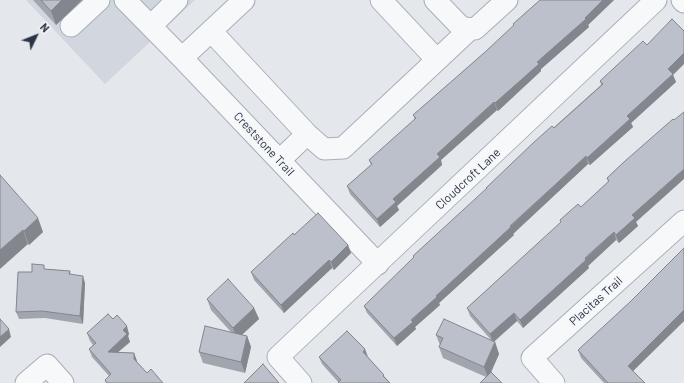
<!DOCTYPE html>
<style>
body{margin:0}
#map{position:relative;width:684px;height:383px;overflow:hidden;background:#e4e7ec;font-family:Barlow,sans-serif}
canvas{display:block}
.north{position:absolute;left:16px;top:16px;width:40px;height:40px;-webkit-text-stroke:3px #f4f6f9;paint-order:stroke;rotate:47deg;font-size:11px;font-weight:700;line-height:16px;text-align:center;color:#2b3445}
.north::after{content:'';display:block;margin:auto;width:14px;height:18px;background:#2b3445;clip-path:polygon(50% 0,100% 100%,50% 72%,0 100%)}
</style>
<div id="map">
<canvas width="684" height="383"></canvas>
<div class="north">N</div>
</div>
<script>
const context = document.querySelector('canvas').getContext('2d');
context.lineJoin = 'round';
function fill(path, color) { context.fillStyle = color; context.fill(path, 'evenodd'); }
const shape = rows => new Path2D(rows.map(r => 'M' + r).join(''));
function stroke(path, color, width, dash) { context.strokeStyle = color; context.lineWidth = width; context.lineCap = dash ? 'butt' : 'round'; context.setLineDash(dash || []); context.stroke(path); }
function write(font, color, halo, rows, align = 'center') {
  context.font = font + ' Barlow,sans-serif'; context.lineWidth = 3; context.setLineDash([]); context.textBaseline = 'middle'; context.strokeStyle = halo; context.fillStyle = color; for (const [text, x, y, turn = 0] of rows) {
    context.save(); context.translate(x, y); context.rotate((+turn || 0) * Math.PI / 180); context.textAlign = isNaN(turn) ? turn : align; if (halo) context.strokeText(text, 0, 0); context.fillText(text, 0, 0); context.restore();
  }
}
fill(shape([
 [26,0,195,0,105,84]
]), '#d2d6de');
const minor = shape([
 [125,0,182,58,378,264],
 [435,0,459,25,464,28,475,29,507,0],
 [682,0,684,2],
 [71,26,99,0],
 [151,26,177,0],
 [211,31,307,134,324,149,343,148,437,60,381,0],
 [182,58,244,0],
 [437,60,470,29],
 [280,160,307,134],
 [26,383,47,365,63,383],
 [301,383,278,357,656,0],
 [554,383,532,358,684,221]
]);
stroke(minor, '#a9aeb7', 23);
stroke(minor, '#f7f8fa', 21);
fill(shape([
 [33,0,82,0,56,25],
 [540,0,614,0,588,25,589,27,541,69,541,71,498,111,497,110,441,160,442,165,397,206,399,210,380,227,350,194,347,186,371,165,369,160,415,120,413,115,484,53,514,26,513,24],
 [673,75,676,82,631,123,633,127,590,165,588,164,560,190,513,234,514,235,439,303,440,305,415,327,416,329,397,346,367,313,364,306,414,258,413,256,487,189,486,188,601,85,600,81],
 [625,161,636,222,638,226,619,243,616,240,588,266,589,268,523,328,517,321,494,342,495,342,499,354,491,373,486,377,443,358,439,347,440,345,436,335,492,341,470,316,467,308,561,223,560,220,581,207,608,182,607,178],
 [0,175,43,232,29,245,28,244],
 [294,235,348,245,351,253,334,270,332,268,284,313,254,280,251,272],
 [46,269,70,271,71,275,85,283,83,324,45,318,19,319,16,312,32,272],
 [207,299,254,308,259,319,242,335,247,336,251,347,245,373,203,363,199,352,231,332,211,310],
 [630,302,684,321,633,371,645,383,604,383,581,358,578,350],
 [113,319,129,334,128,336,130,342,118,352,134,353,137,362,147,373,163,383,106,383,105,380,109,376,92,357,89,349,93,345,90,341,87,333],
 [319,357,368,357,390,383,339,383,322,364]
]), '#a1a5ae');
fill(shape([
 [62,0,82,0,56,25,51,11],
 [603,0,614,0,588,25,589,27,541,69,541,71,498,111,495,103],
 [684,53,684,64,673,75,676,82,631,123,633,127,590,165,587,158,627,116,668,69],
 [494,102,497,110,441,160,442,165,397,206,399,210,380,227,377,219,393,199,437,154],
 [586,156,588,164,513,234,514,235,439,303,440,305,415,327,416,329,397,346,394,338,436,296],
 [684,169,684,179,636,222,638,226,619,243,616,235,632,215],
 [38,218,43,232,29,245,24,231],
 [23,230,28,244,0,269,0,250],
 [614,232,616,240,588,266,589,268,523,328,520,320],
 [348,245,351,253,334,270,331,262],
 [329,260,332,268,284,313,281,305],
 [83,276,85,283,83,324,80,316],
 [254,308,259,319,237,339,233,328],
 [684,310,684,321,631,373,628,366],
 [514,313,517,321,493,342,490,334],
 [127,326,129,334,128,336,130,342,110,359,108,352,123,330],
 [9,329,11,337,0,347,0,337],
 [247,336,251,347,245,373,241,362],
 [495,342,499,354,488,378,484,367],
 [365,349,368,357,363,352],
 [134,353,137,361,136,367,134,359]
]), '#83868d');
const building = shape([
 [41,0,62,0,51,11,41,0],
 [540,0,603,0,585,18,586,19,537,62,539,64,495,103,494,102,437,154,440,157,393,199,396,202,377,219,347,186,372,164,369,160,416,118,413,115,484,53,514,25,513,24,540,0],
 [672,19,684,31,684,53,668,69,673,74,627,116,630,119,587,158,586,156,557,183,510,226,511,227,436,296,437,297,411,320,413,322,394,338,364,306,414,257,413,256,487,188,486,188,533,143,552,126,554,128,603,84,600,81,643,41,647,45,672,19],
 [684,112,684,169,632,215,635,218,616,235,614,232,585,258,586,260,520,320,514,313,490,334,467,308,561,222,560,220,578,204,581,207,609,181,607,178,625,161,673,119,674,120,684,112],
 [0,175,38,218,24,231,23,230,0,250,0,175],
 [318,213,348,245,331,262,329,260,281,305,251,272,293,233,294,235,318,213],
 [684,248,684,310,628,366,645,383,608,383,578,350,630,302,684,248],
 [32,264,44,265,44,269,70,271,69,274,83,276,80,316,42,311,16,312,18,272,32,272,32,264],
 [228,279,254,308,233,328,207,299,228,279],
 [108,314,113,319,117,315,127,326,123,330,127,334,108,352,134,353,134,359,147,373,151,369,163,383,107,383,105,380,111,374,89,349,96,343,87,333,108,314],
 [0,319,9,329,0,337,0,319],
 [444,319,495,342,484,367,439,347,443,338,436,335,444,319],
 [205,326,247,336,241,362,199,352,205,326],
 [347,331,365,349,363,352,384,375,383,376,390,383,339,383,338,382,341,380,319,357,347,331],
 [263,364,279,383,244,383,263,364],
 [491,372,502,383,480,383,491,372]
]);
fill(building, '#bbc0ca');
stroke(building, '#83868d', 1);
write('12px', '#2b3445', '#f4f6f9', [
 ["Creststone Trail",264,144,47],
 ["Cloudcroft Lane",468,179,-43],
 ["Placitas Trail",596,301,-42]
]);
</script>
